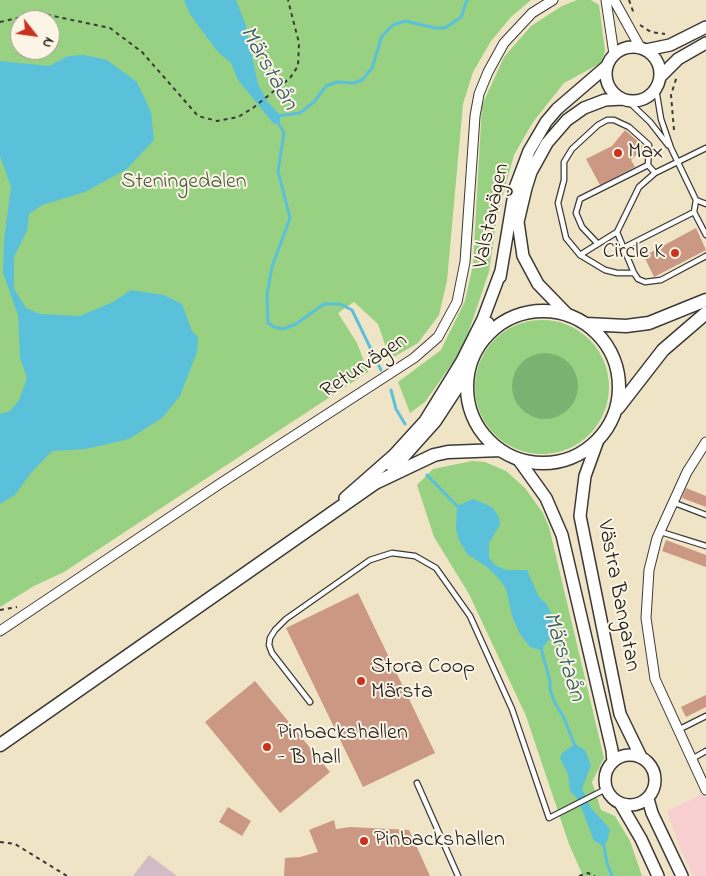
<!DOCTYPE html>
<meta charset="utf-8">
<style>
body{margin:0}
#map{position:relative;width:706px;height:876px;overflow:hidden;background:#f0e4c6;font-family:"Indie Flower",sans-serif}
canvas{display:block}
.north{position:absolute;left:10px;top:10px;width:50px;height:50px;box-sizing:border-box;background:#fcf5e5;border:1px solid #a29e95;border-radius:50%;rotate:120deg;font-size:14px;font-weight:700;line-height:20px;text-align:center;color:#1c1c1c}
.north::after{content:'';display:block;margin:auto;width:18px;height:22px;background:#c8321e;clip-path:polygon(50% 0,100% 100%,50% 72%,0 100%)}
</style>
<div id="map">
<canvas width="706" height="876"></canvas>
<div class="north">N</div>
</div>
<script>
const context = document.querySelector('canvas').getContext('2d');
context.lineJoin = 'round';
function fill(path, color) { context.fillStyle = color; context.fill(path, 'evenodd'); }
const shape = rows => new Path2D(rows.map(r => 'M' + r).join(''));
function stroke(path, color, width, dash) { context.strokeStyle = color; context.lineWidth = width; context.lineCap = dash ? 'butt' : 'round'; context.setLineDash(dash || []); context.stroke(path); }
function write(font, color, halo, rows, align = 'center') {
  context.font = font + ' "Indie Flower",sans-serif'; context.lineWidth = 4; context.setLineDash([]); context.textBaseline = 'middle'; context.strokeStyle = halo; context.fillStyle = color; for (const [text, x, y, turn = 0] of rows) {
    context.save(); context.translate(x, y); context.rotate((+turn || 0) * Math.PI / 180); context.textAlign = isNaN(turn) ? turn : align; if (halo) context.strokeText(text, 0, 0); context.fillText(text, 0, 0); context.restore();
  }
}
fill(shape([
 [703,794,706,799,706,876,693,876,679,845,667,811]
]), '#f7cfd1');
fill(shape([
 [149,855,177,876,133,876]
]), '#d2bdc6');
fill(shape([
 [0,0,531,0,511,17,491,41,473,72,463,104,447,281,439,315,418,343,390,359,378,324,354,302,338,313,357,343,368,372,64,572,34,586,0,607],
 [20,20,50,20,50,50,20,50],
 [577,0,591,0,599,5,605,51,601,63,564,83,533,122,514,155,497,217,489,272,463,348,425,402,410,413,398,382,441,350,465,301,473,265,482,105,504,57,531,26,562,6],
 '475 387a67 67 0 1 1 134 0a67 67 0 1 1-134 0Z',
 [472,461,485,462,506,471,525,488,543,513,549,527,604,758,592,782,601,810,615,816,630,841,642,876,583,876,569,844,526,716,469,594,434,537,417,485,433,469]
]), '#99d183');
fill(shape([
 '512 386a33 33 0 1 1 66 0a33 33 0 1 1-66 0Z'
]), '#7ab371');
fill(shape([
 [184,0,236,0,245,23,258,84,267,101,281,116,279,124,273,123,238,80,231,63,218,52,205,35,190,14],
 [84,55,107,60,137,82,151,112,154,140,127,169,85,192,42,205,29,214,27,231,14,257,14,289,26,308,40,314,80,316,113,302,131,290,164,295,182,304,192,331,198,337,197,352,180,396,162,418,129,439,86,449,52,451,30,474,15,495,0,504,0,414,10,411,19,400,27,378,20,358,18,315,3,273,4,240,11,187,0,156,0,61,49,66,68,56],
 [473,499,492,507,499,517,500,525,489,543,489,558,495,565,506,570,527,570,539,597,546,603,551,613,553,618,550,638,541,650,530,647,520,634,512,616,506,589,501,581,487,567,467,554,459,540,456,529,457,506],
 [575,744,585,750,591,765,582,789,591,808,610,829,607,842,602,845,594,841,583,812,575,795,570,792,568,774,560,758,562,753]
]), '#5bc0d9');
stroke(shape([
 [277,116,300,113,314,102,326,86,337,82,354,83,362,80,372,68,382,36,393,25,405,21,435,28,445,28,461,17,467,0],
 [277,121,284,133,278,171,290,218,272,267,267,294,268,323,274,327,283,329,296,324,324,304,340,304,352,310,381,370],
 [391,390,396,409,405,424],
 [427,475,459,508],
 [541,648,550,681,550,690,555,703,564,718,575,746],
 [603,841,607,863,612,876]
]), '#5bc0d9', 3);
fill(shape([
 [625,130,644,147,631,160,635,167,600,185,586,159,612,146],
 [696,228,706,250,654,277,644,256],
 [686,488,706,496,706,507,682,498],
 [666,540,706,555,706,567,662,551],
 [358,593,435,753,363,787,286,628],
 [255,681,330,772,280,813,205,722],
 [706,695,706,707,686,717,681,707],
 [228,807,251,821,242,836,219,822],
 [334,820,336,829,351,827,409,830,430,876,284,876,285,858,300,857,318,852,309,830]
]), '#ca9883');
const service = shape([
 [656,89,661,119,671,148,696,200,694,212,706,235],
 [628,101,650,122,668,145],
 [706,148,655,173,639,187,617,232,634,273,638,279,645,282,661,280,706,256],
 [696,200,706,204],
 [598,244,582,227,576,213,580,199,648,165],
 [623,248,694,212],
 [580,255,617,232],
 [634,273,617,273,605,270,580,255,566,238,558,203,564,180,564,162,572,149,598,125,607,120,614,120,629,127,649,145,648,165,655,173],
 [672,502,706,515],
 [661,532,706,546],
 [310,702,272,653,269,645,270,638,275,630,286,619,370,560,392,553,415,556,436,568,470,616,512,709,549,818,606,789],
 [678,730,706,716],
 [692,759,706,751],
 [417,783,458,876]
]);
const minor = shape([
 [606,0,614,54],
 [614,0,640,47],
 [706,442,687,472,657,538,649,570,646,618,655,679,706,790],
 [0,631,221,483,414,358,438,337,457,302,465,262,475,116,479,94,488,72,504,43,532,13,553,0]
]);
const tertiary = shape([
 '606 74a27 27 0 1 1 54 0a27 27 0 1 1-54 0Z',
 [646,50,670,45,706,27],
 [660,77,678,59,706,43],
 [500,277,515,188,529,151,546,122,557,109,607,66],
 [569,316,538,284,523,256,518,222,526,188,531,172,547,143,567,120,584,108,605,100,622,99],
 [481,343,488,323],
 [598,440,585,476,580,516,620,714,641,757],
 [518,459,546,498,562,535,612,750,613,762],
 [345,498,394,455,425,421,462,361,483,319,501,271],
 '605 780a25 25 0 1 1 50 0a25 25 0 1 1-50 0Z',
 [648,799,652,813,682,876],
 [620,803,641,839,658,876]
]);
const secondary = shape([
 '467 387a76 76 0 1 1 152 0a76 76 0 1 1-152 0Z',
 [586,324,626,326,649,323,706,300],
 [618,408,663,350,706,313],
 [393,468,435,421,467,372],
 [0,745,375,483,434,455,448,452,500,450]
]);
stroke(service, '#3c3a36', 7);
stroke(minor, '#3c3a36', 11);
stroke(tertiary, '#3c3a36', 14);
stroke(secondary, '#3c3a36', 15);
stroke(shape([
 [629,0,634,14],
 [0,22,39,13,110,28,142,52,198,116,217,121,238,117,253,108,290,78,298,66,299,43,288,0],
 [640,25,651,32,665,34],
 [674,130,671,95,677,76],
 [0,610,17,607],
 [0,842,15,844,67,876],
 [579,876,588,873,595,876]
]), '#3c3a36', 2, [4, 4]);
stroke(service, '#fff', 4.5);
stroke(minor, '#fff', 9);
stroke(tertiary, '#fff', 11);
stroke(secondary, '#fff', 12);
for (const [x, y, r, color] of [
 [618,153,5,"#c8321e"],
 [675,253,5,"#c8321e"],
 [361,681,5,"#c8321e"],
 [267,747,5,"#c8321e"],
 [364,841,5,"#c8321e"]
]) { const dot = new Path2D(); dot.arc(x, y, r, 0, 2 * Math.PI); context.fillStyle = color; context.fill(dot); stroke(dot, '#fcf5e5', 2); }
write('22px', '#1c1c1c', '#fcf5e5', [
 ["Max",628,153],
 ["Circle K",665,253,"right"],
 ["Stora Coop",371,668],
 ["Märsta",371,693],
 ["Pinbackshallen",277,734],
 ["- B hall",277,759],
 ["Pinbackshallen",374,841]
], 'left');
write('22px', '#485b40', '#fcf5e5', [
 ["Steningedalen",184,183]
]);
write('22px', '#1c1c1c', '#fcf5e5', [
 ["Valstavägen",493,216,-78],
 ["Returvägen",365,367,-34],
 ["Västra Bangatan",617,596,79]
]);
write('italic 24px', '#355e68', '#fcf5e5', [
 ["Märstaån",267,69,60],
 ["Märstaån",562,657,72]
]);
</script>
